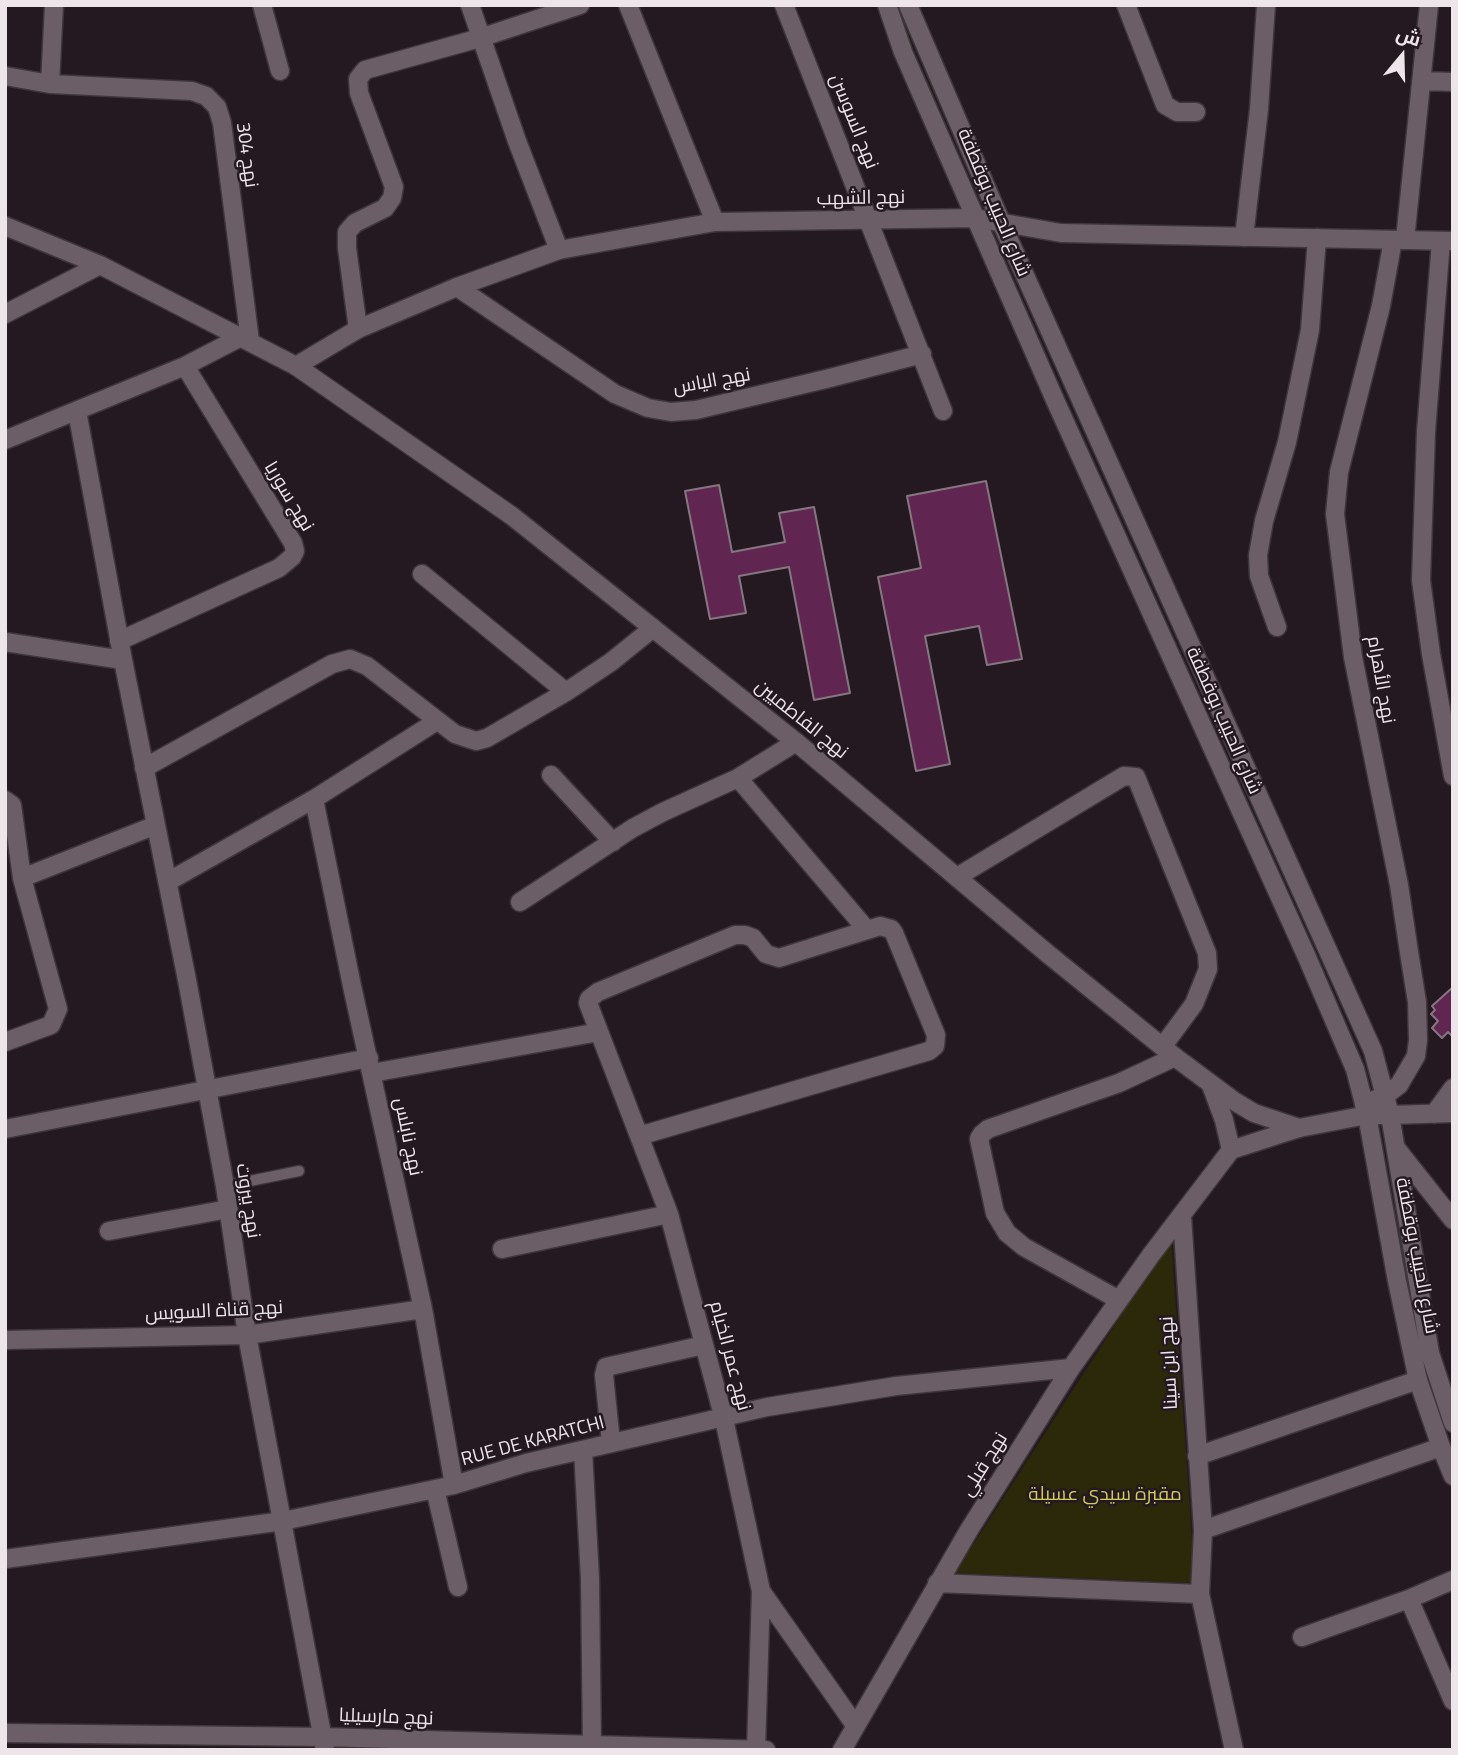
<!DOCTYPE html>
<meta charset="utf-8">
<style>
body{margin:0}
#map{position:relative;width:1458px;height:1755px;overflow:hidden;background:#241920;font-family:"Titillium Web",Cairo,sans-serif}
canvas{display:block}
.frame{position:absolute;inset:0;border:7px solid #ede5ea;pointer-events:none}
.north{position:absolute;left:1367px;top:21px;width:70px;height:70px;-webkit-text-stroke:5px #241920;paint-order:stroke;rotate:19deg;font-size:19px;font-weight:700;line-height:28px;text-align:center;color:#ede5ea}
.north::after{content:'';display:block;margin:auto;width:24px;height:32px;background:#ede5ea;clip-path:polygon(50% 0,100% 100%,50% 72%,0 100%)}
</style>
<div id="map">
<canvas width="1458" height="1755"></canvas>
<div class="frame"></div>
<div class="north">ش</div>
</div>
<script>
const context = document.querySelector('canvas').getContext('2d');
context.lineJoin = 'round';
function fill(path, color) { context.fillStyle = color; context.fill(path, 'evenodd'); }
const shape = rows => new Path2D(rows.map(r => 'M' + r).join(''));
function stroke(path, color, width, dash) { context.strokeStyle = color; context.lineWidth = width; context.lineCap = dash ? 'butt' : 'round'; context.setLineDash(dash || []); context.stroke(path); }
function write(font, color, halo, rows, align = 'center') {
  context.font = font + ' "Titillium Web",Cairo,sans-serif'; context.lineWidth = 5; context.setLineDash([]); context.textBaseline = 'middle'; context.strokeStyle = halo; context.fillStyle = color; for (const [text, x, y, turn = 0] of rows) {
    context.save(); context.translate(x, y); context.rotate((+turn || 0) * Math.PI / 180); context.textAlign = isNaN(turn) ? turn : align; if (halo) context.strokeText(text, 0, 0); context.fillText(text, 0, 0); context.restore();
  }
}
fill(shape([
 [1171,1238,1195,1583,955,1573]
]), '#2b290a');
const building = shape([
 [986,481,1022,659,987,665,979,626,925,636,950,764,916,771,878,577,921,568,907,496,986,481],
 [719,485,732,552,785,542,779,513,814,507,850,693,814,700,789,567,739,576,746,613,710,619,685,491,719,485],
 [1453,987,1453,1037,1448,1032,1442,1038,1432,1028,1438,1021,1431,1014,1435,1010,1432,1006,1453,987]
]);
fill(building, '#612551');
stroke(building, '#857780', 2);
const lane = shape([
 [225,1186,299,1171]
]);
const street = shape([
 [262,5,280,71],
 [470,5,517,141,559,250],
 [628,5,715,222],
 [784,5,943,411],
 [1126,5,1165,105,1177,112,1196,112],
 [5,76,50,84,192,91,206,96,217,107,222,123,250,341],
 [1421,81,1453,82],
 [50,84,54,5],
 [5,226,100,265,296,366],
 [1244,237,1259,109,1266,5],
 [1405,240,1429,5],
 [1441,241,1426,432,1421,580,1431,654,1453,776],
 [457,287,615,394,648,408,671,412,696,410,830,378,922,354],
 [5,314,100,265],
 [358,329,347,248,347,232,355,223,385,208,392,198,394,187,359,93,358,79,365,70,480,38,580,5],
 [77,411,123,660,187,980,225,1186,247,1335,325,1750],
 [5,440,185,366,241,337],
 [422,574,566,692],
 [1277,627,1259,576,1258,555,1264,521,1287,442,1310,330,1317,238],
 [119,641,279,568,292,557,295,551,293,543,185,366],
 [5,642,123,660],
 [144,768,332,664,350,659,367,666,455,734,476,741,487,738,566,692,611,662,653,628],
 [551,775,613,842],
 [738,778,867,930],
 [314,799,352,986,423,1309,454,1485],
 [5,800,12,805,22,878,58,1009,51,1025,5,1042],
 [957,877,1124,776,1136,777,1207,953,1208,969,1194,1004,1163,1046],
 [22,878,156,825],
 [169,881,314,799,437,721],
 [520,902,633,828,663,812,738,778,796,742],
 [372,1073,599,1032],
 [1211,1085,1224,1120,1231,1150],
 [1364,1104,1386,1095,1399,1085,1416,1056,1418,1040,1417,1002,1409,952,1399,885,1353,657,1335,514,1339,472,1381,306,1393,240],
 [1434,1114,1453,1088],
 [1390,1115,1453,1113],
 [5,1129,369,1058],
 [639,1136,929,1051,935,1046,936,1035,894,933,891,929,880,926,779,958,766,954,753,938,745,935,735,935,598,992,589,999,588,1003,669,1214,724,1419,761,1591,756,1750],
 [1396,1148,1453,1220],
 [1182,1216,1203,1530,1200,1594,1234,1750],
 [109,1231,228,1209],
 [502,1249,669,1214],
 [1119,1300,1024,1247,1007,1233,995,1213,979,1139,982,1134,988,1129,1119,1083,1175,1057],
 [5,1340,247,1335,423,1309],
 [611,1443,604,1375,606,1367,704,1345],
 [583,1450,590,1579,592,1750],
 [1197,1456,1418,1380],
 [435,1489,458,1587],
 [1203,1530,1441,1447],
 [5,1559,283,1521,454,1485,526,1463,767,1407,896,1386,1071,1368],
 [1453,1580,1409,1599,1453,1701],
 [937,1583,1200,1594],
 [761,1591,855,1725],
 [1302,1637,1409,1599],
 [5,1733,323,1737,766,1750],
 [842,1750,969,1530,1071,1368,1151,1255,1231,1150,1299,1128]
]);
const secondary = shape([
 [887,5,903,52,1055,400,1306,955,1355,1069,1367,1115,1397,1281,1418,1380,1441,1447,1453,1476],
 [908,5,1001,222,1373,1051,1390,1115,1430,1353,1453,1423],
 [1390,1115,1367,1115,1299,1128,1254,1113,1234,1101,1175,1057,1048,954,796,742,512,516,296,366,358,329,457,287,559,250,715,222,975,218,1061,233,1453,241]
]);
stroke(lane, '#3e363b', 13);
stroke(street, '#3e363b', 21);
stroke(secondary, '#3e363b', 21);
stroke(lane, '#6b5e66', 10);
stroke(street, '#6b5e66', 18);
stroke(secondary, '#6b5e66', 18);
write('19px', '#ede5ea', '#241920', [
 ["نهج السوسن",853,122,68],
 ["نهج 304",246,155,82],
 ["نهج الشهب",861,199,-1],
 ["شارع الحبيب بوقطفة",993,203,67],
 ["نهج الياس",712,382,-10],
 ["نهج سوريا",288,497,59],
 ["نهج الأهرام",1380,680,80],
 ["نهج الفاطميين",801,720,39],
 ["شارع الحبيب بوقطفة",1223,721,66],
 ["نهج نابلس",407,1137,78],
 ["نهج بيروت",247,1201,81],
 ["شارع الحبيب بوقطفة",1416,1256,79],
 ["نهج قناة السويس",214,1312,-3],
 ["نهج عمر الخيام",729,1356,75],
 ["نهج ابن سينا",1170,1363,-93],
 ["RUE DE KARATCHI",533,1442,-15],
 ["نهج قبلي",985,1465,-58],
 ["نهج مارسيليا",386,1718,2]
]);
write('19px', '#d1cb5c', '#241920', [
 ["مقبرة سيدي عسيلة",1105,1495]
]);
</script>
